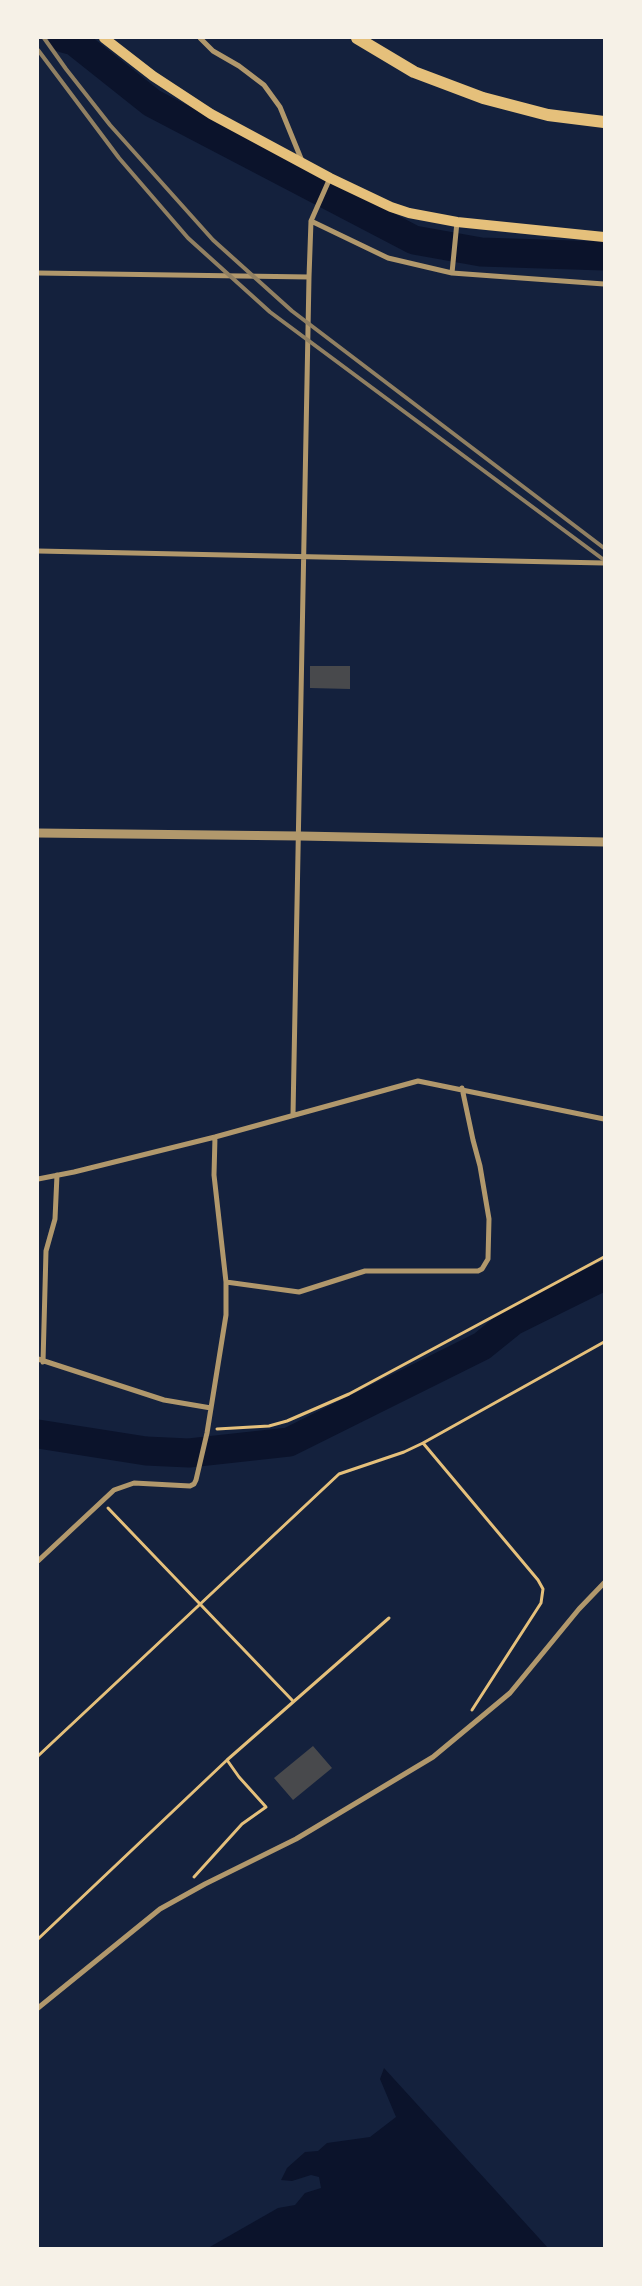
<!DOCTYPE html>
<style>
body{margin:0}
#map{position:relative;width:642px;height:2286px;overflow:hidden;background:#14213d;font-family:Quicksand,sans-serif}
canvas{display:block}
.frame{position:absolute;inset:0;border:39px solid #f6f1e7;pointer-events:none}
</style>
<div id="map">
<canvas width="642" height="2286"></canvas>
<div class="frame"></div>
</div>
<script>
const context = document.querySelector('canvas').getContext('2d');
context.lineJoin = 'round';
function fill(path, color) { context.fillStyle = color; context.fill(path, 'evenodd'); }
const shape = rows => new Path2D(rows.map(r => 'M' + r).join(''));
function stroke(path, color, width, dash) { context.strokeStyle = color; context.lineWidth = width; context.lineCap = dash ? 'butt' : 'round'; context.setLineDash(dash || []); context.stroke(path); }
fill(shape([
 [384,2068,548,2248,208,2248,278,2208,295,2205,305,2193,321,2188,319,2177,311,2175,292,2181,281,2180,287,2168,305,2152,318,2151,327,2143,370,2137,396,2117,380,2079]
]), '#0b132b');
stroke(shape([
 [63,38,74,41,152,103,414,240,481,252,604,256],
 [38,1434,146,1451,189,1453,289,1442,482,1346,513,1321,604,1276]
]), '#0b132b', 29);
fill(shape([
 [310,666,350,666,350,689,310,688],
 [313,1746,332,1768,293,1800,274,1778]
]), '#48494c');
stroke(shape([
 [217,1429,269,1426,287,1421,349,1394,604,1257],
 [423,1443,538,1580,543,1589,541,1603,472,1710],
 [108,1508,292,1700],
 [38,1756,339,1474,404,1452,423,1443,604,1342],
 [194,1877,242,1824,266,1807,239,1777,227,1760,389,1618],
 [38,1939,227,1760]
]), '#e5c07b', 3);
stroke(shape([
 [200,38,213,51,239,66,264,85,280,107,302,161],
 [311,221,388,258,452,273,457,222],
 [38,273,309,277],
 [452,273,604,284],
 [38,551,604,563],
 [293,1114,309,277,311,221,330,178],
 [38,1179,74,1172,215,1137,418,1081,604,1119],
 [226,1282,299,1292,365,1271,478,1271,482,1269,488,1259,489,1219,480,1166,473,1140,462,1088],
 [38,1359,164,1400,211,1408],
 [43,1362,46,1251,55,1219,57,1175],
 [38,1561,114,1490,134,1483,190,1486,194,1484,196,1480,207,1433,226,1315,226,1282,214,1175,215,1137],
 [38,2008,160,1909,205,1884,296,1839,433,1757,510,1693,579,1609,604,1583]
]), '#b1986c', 5);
stroke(shape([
 [38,833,300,836,604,842]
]), '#b1986c', 9);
stroke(shape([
 [104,38,153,76,211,114,330,178,391,207,409,213,457,222,604,237]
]), '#e5c07b', 10);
stroke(shape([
 [357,38,414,72,483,98,548,115,604,122]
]), '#e5c07b', 12);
stroke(shape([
 [44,38,66,69,110,125,213,240,292,311,604,548],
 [38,50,119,158,188,238,270,312,604,560]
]), '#918062', 4);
</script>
